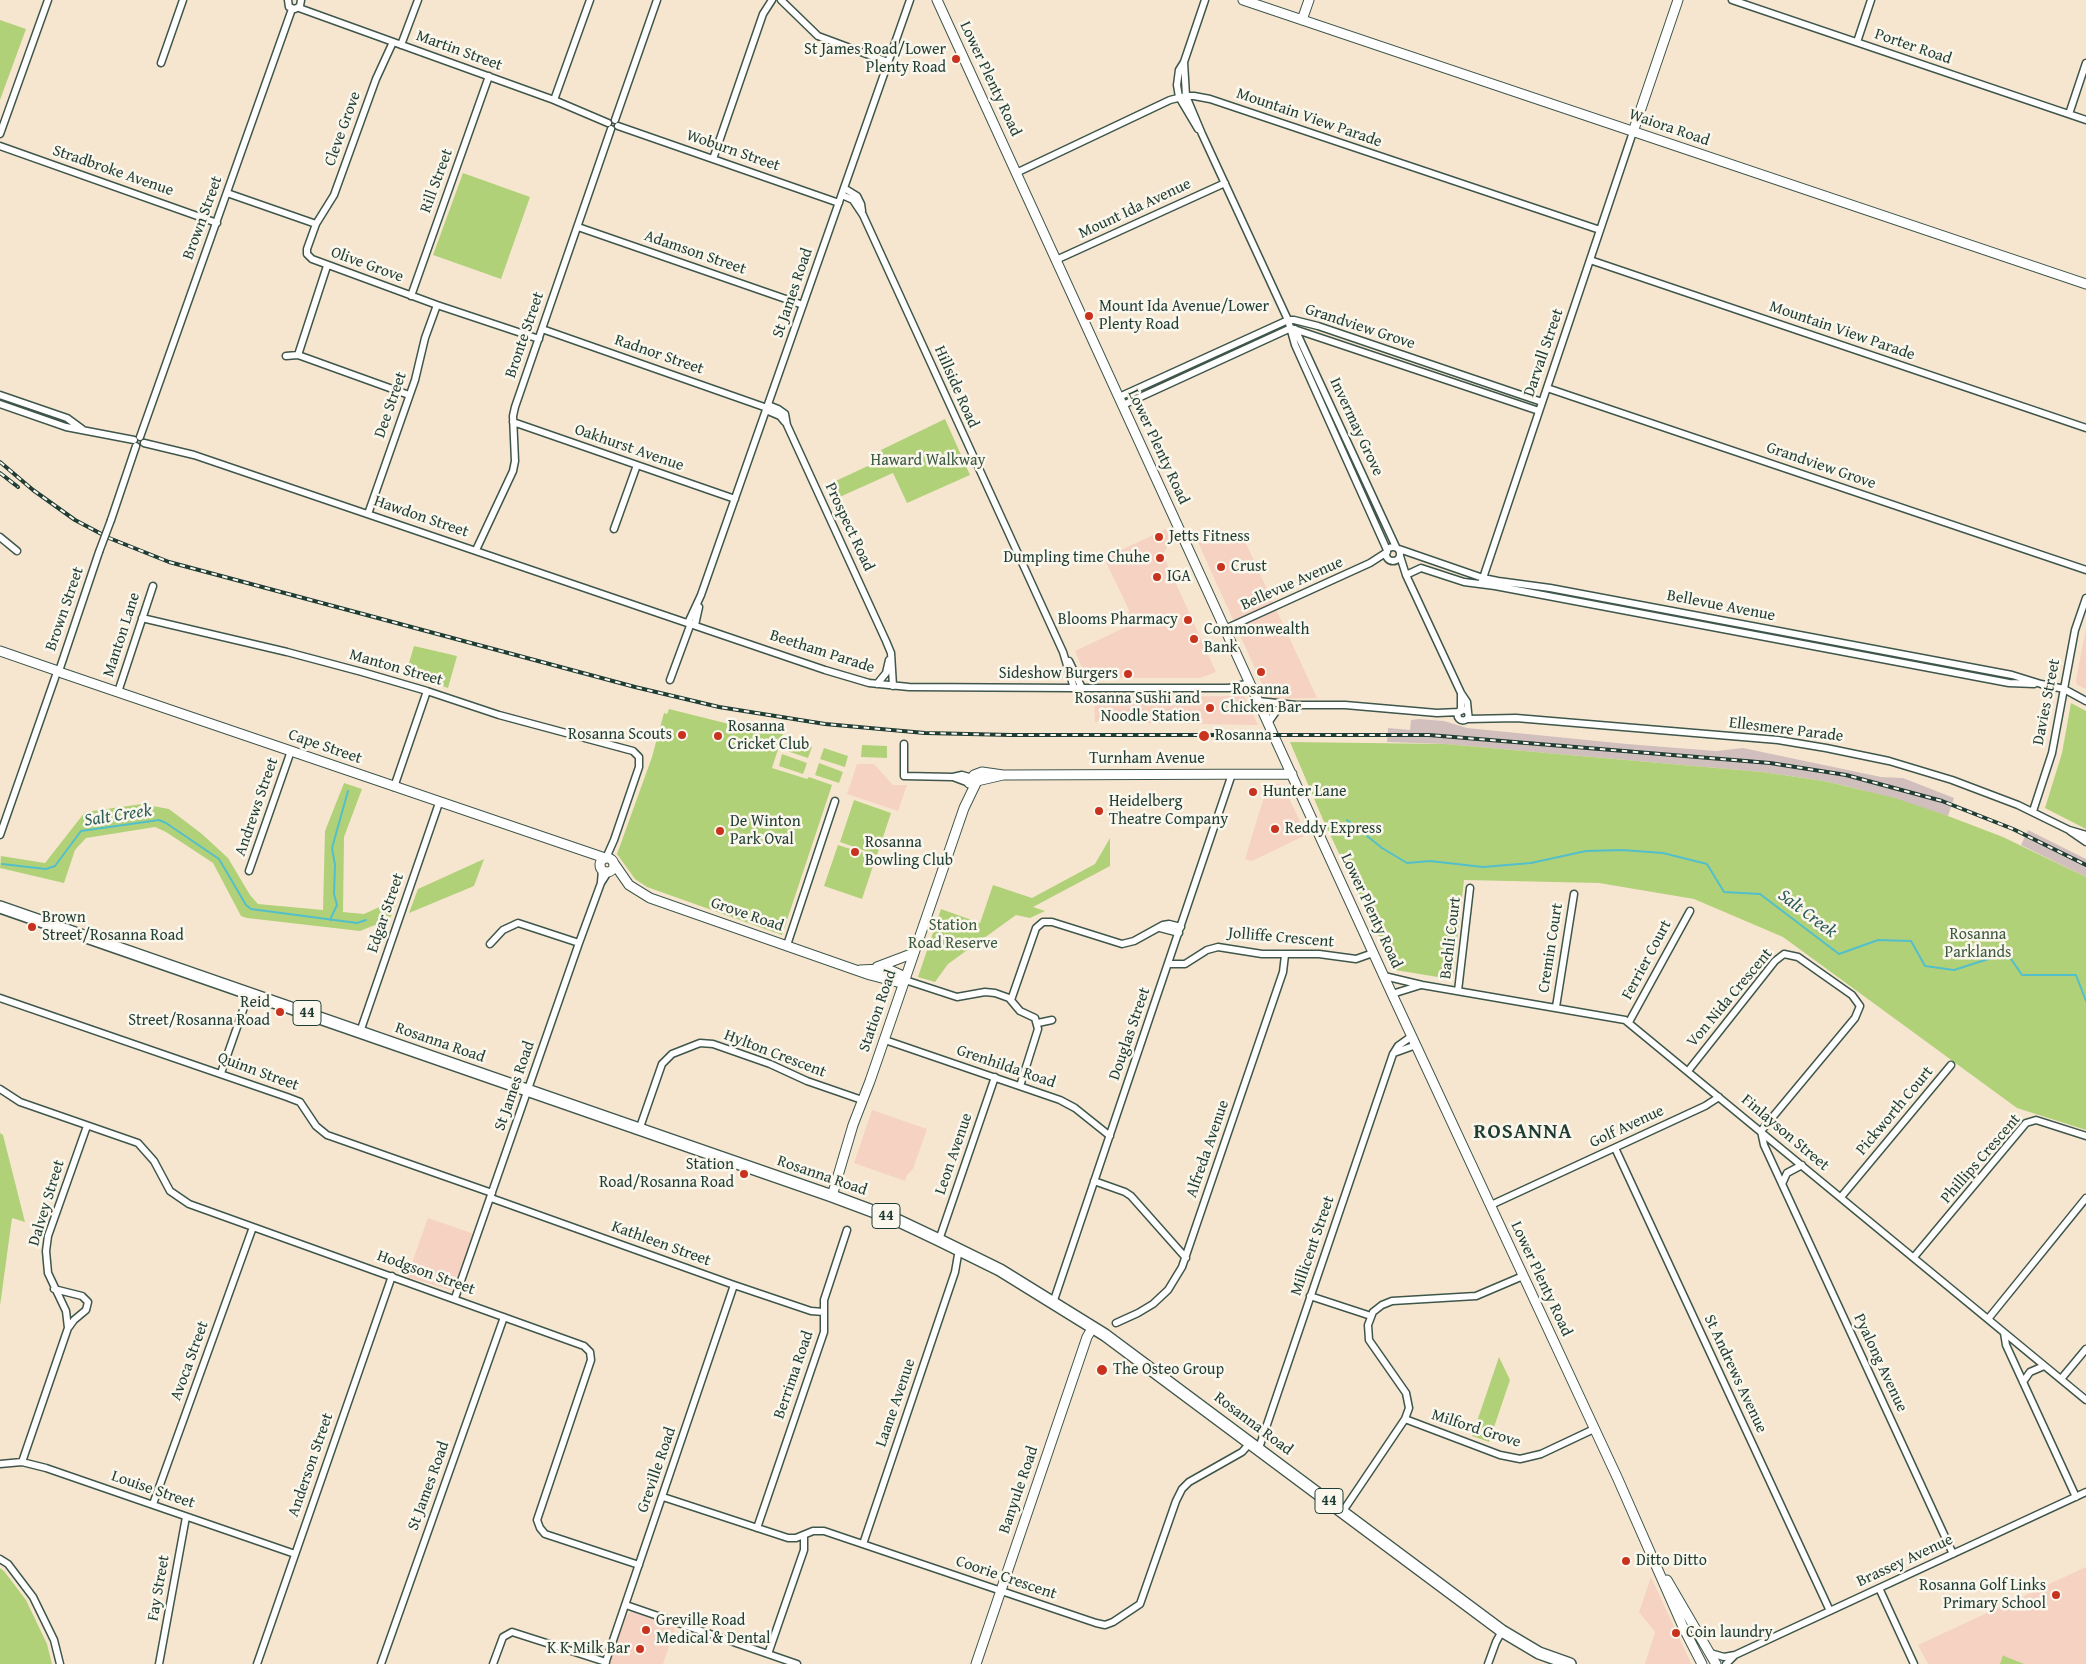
<!DOCTYPE html>
<style>
body{margin:0}
canvas{display:block;background:#f6e6d0}
</style>
<canvas width="2086" height="1664"></canvas>
<script>
const context = document.querySelector('canvas').getContext('2d');
context.lineJoin = 'round';
function fill(path, color) { context.fillStyle = color; context.fill(path, 'evenodd'); }
const shape = rows => new Path2D(rows.map(r => 'M' + r).join(''));
function stroke(path, color, width, dash) { context.strokeStyle = color; context.lineWidth = width; context.lineCap = dash ? 'butt' : 'round'; context.setLineDash(dash || []); context.stroke(path); }
function write(font, color, halo, rows, align = 'center') {
  context.font = font + ' "Gentium Book Plus",serif'; context.lineWidth = 5; context.setLineDash([]); context.textBaseline = 'middle'; context.strokeStyle = halo; context.fillStyle = color; for (const [text, x, y, turn = 0] of rows) {
    context.save(); context.translate(x, y); context.rotate((+turn || 0) * Math.PI / 180); context.textAlign = isNaN(turn) ? turn : align; if (halo) context.strokeText(text, 0, 0); context.fillText(text, 0, 0); context.restore();
  }
}
fill(shape([
 [1166,529,1171,539,1163,555,1216,672,1200,678,1086,678,1075,651,1128,626,1129,610,1104,558],
 [1219,530,1226,545,1243,537,1317,698,1270,699,1270,696,1267,695,1197,540],
 [2086,628,2086,689,2077,685,2076,680],
 [1244,696,1258,725,1095,722,1094,697],
 [857,764,874,764,893,785,907,785,898,811,847,794],
 [1271,783,1279,784,1285,789,1306,835,1252,861,1245,859,1268,784],
 [872,1110,927,1129,913,1169,907,1175,905,1181,854,1163],
 [428,1218,474,1234,455,1286,450,1290,407,1277],
 [2086,1567,2086,1664,1928,1664,1918,1645],
 [1651,1577,1689,1659,1691,1664,1645,1664,1655,1632,1639,1612],
 [630,1612,640,1613,676,1625,663,1664,609,1664,625,1617]
]), '#f5d2c2');
fill(shape([
 [1419,719,1444,721,1467,728,1627,744,1716,751,1743,748,1881,777,1903,778,1954,798,1948,816,1862,790,1824,781,1762,772,1445,744,1387,742,1388,728,1410,730,1411,720],
 [2028,830,2086,859,2086,877,2021,845]
]), '#d1bfbd');
fill(shape([
 [0,20,26,29,0,100],
 [463,173,530,197,501,279,433,255],
 [945,419,970,475,907,503,893,473,833,500,827,485,885,458,881,450],
 [414,646,457,656,448,688,406,673],
 [2071,703,2086,711,2086,829,2045,808,2062,753],
 [669,709,737,726,783,734,772,768,807,779,809,777,832,785,782,935,647,887,635,879,617,854,652,757,664,713,667,714],
 [788,739,812,747,808,758,784,750],
 [1290,742,1445,744,1762,772,1824,781,1895,798,1948,816,2003,837,2034,852,2086,877,2086,1130,2017,1108,1783,937,1694,899,1599,883,1464,880,1453,976,1450,979,1395,970,1324,822],
 [862,745,887,746,887,758,861,757],
 [824,748,848,756,845,767,820,759],
 [782,754,807,763,803,774,779,766],
 [819,763,843,772,839,783,815,775],
 [344,783,362,789,344,837,343,912,364,914,397,899,390,919,360,931,247,918,241,916,213,863,166,832,155,827,86,838,75,850,64,883,0,868,1,856,45,863,85,812,142,804,169,809,202,834,228,858,250,895,258,904,323,910,325,831],
 [854,800,891,813,877,855,840,842],
 [1110,838,1110,866,1033,907,1045,911,1030,918,1016,915,948,964,935,982,918,977,941,909,980,923,993,885,1032,898,1095,864],
 [838,845,876,857,862,899,824,886],
 [484,859,474,886,409,913,418,889],
 [0,1133,3,1135,25,1222,12,1218,0,1306],
 [1499,1357,1510,1380,1489,1442,1472,1436],
 [0,1568,4,1571,26,1600,47,1644,52,1664,0,1664],
 [2003,1655,2004,1656,2024,1664,2000,1664]
]), '#b1d179');
stroke(shape([
 [1347,820,1382,848,1407,863,1430,861,1483,867,1531,863,1586,851,1622,850,1663,853,1707,864,1724,892,1760,894,1839,954,1878,940,1911,941,1925,966,1954,970,2007,953,2022,975,2076,975,2086,1001],
 [2,864,46,869,55,866,81,831,159,820,166,823,219,859,246,905,251,909,357,923,366,920],
 [330,920,337,905,334,894,335,865,332,848,348,791]
]), '#53bfcb', 2);
const street = shape([
 [288,0,289,7,295,9,300,6,301,0],
 [781,0,818,36,888,62],
 [1732,0,2086,120],
 [299,8,554,100,608,123],
 [1857,42,1871,0],
 [401,45,418,0],
 [1184,62,1186,96,1202,134,1288,320,1295,345,1387,550],
 [161,63,183,0],
 [554,100,590,0],
 [2069,114,2086,63],
 [615,120,657,0],
 [618,126,839,203],
 [1198,129,1179,97,1177,85,1179,70,1184,62,1205,0],
 [0,134,48,0],
 [0,146,217,223],
 [713,159,763,14,772,0],
 [1016,173,1170,100,1186,96,1194,96,1210,99,1600,230],
 [844,188,857,196,861,204,862,211],
 [227,193,316,224,307,249,307,254,312,259,437,305,539,339],
 [842,195,853,200,863,215,1063,652,1074,688],
 [316,224,334,195,376,79,393,42],
 [578,227,803,305],
 [1056,260,1225,183],
 [1590,260,2086,428],
 [411,296,489,76],
 [542,329,767,408],
 [1295,329,1396,547],
 [298,355,327,266],
 [286,356,298,355,409,395],
 [1547,388,2086,570],
 [0,395,67,418,82,429],
 [1119,397,1288,320,1294,320,1318,326,1542,402],
 [0,404,66,427,134,440],
 [768,405,778,409,785,414,787,425,886,641,891,653,893,686],
 [1123,405,1291,328,1539,411],
 [766,410,780,416,785,422],
 [513,422,735,499],
 [140,437,292,9],
 [144,443,194,455,825,670,869,683,909,687,1074,688,1229,688,1250,683],
 [368,514,415,380,425,338,437,305],
 [111,520,136,446],
 [614,529,637,465],
 [0,537,17,551],
 '1386 554a7 7 0 1 1 14 0a7 7 0 1 1-14 0Z',
 [1399,549,1483,578,1498,581,1550,588,2012,675,2041,684,2064,689,2086,701],
 [476,550,513,471,515,461,513,416,515,407,611,129],
 [1400,556,1406,575,1461,693,1467,702,1468,712],
 [1406,575,1421,568,1464,582,1495,586,2009,683,2034,684],
 [1482,581,1633,132],
 [142,618,287,652,362,672,427,691,499,715,633,751,639,757,639,767,614,840,606,858],
 [688,623,701,595,910,0],
 [695,625,699,607],
 [1225,629,1370,563,1387,552],
 [1069,661,1082,688],
 [60,668,99,552],
 [670,680,691,623],
 [877,684,886,673,889,660],
 [118,692,153,586],
 [1258,701,1296,705,1345,705,1437,713,1459,712],
 '1457.5 715a5.5 5.5 0 1 1 11 0a5.5 5.5 0 1 1-11 0Z',
 [1461,711,1461,693],
 [1468,719,1516,718,1778,740,1826,748,1889,761,1952,780,2018,805,2069,830,2086,835],
 [1268,723,1277,710,1293,706],
 [904,744,904,776,953,777,962,775,969,777,973,782],
 [953,777,969,783,973,782],
 [394,787,427,691],
 [2033,811,2052,753,2075,630,2086,598],
 [2070,831,2086,842],
 [0,835,56,675],
 [249,871,291,751],
 [601,882,602,870],
 [1160,928,1179,933],
 [490,944,503,930,518,923,579,943],
 [787,945,835,801],
 [1168,964,1185,964,1207,950,1218,947,1262,954,1319,954,1356,959,1373,953],
 [1384,976,1422,985,1625,1020,2086,1400],
 [905,980,957,997,985,992,995,993,1009,998,1020,1011,1035,1018,1038,1029,1020,1086],
 [1458,991,1470,888],
 [1392,994,1421,985],
 [0,998,287,1097,300,1102,316,1126,327,1135,492,1193],
 [1011,1000,1036,928,1043,922,1052,922,1122,944,1134,941,1163,925,1169,924,1181,927],
 [1556,1007,1574,894],
 [1629,1022,1690,911],
 [1038,1023,1052,1020],
 [360,1032,439,803],
 [885,1040,1060,1100,1075,1108,1110,1136],
 [1394,1053,1416,1045],
 [1688,1071,1775,961,1784,954,1798,957,1852,995,1860,1006,1855,1018,1761,1131],
 [221,1073,249,993],
 [0,1089,20,1102,138,1143,154,1161,170,1191,189,1204,584,1346,590,1352,591,1360,537,1520,540,1528,545,1534,639,1565],
 [639,1130,662,1064,672,1054,700,1043,713,1044,770,1064,807,1081,862,1100],
 [1761,1131,1764,1145,1953,1554],
 [1615,1148,1830,1611],
 [1094,1181,1125,1192,1131,1196,1186,1258],
 [1782,1184,1787,1173,1802,1165],
 [1841,1197,1951,1065],
 [491,1198,734,1285,811,1311,824,1312],
 [1491,1205,1705,1106,1719,1097],
 [939,1240,995,1077],
 [1914,1257,2026,1123,2036,1120,2086,1136],
 [54,1289,82,1296,88,1302,86,1310,74,1320,69,1327],
 [1310,1296,1371,1316],
 [455,1298,579,943,601,883,608,872],
 [1053,1303,1232,774],
 [1988,1319,2086,1198],
 [1116,1323,1138,1313,1153,1304,1168,1290,1182,1267,1283,972,1285,955],
 [2004,1333,2006,1345,2076,1497],
 [2061,1379,2086,1349],
 [2023,1382,2030,1372,2044,1366],
 [1405,1419,1500,1455,1520,1459,1541,1454,1594,1429],
 [1259,1448,1393,1054,1398,1046,1412,1036],
 [22,1462,68,1328,66,1311,48,1273,46,1251,48,1236,87,1126],
 [0,1464,22,1462,46,1468,295,1554],
 [663,1497,788,1538,796,1538,813,1531,824,1531,1096,1623,1105,1625,1113,1622,1140,1604,1176,1501,1182,1489,1189,1482,1242,1452,1251,1442],
 [153,1504,253,1227],
 [1343,1511,1405,1419,1409,1408,1406,1393,1369,1340,1368,1325,1373,1312,1382,1305,1392,1301,1476,1296,1523,1276],
 [757,1528,824,1332,824,1300,847,1230],
 [863,1544,955,1272,959,1249],
 [0,1559,8,1564,33,1597,54,1640,60,1664],
 [1879,1588,1914,1664],
 [626,1605,797,1664],
 [1710,1653,1724,1657,1735,1655,2086,1492],
 [768,1654,804,1550,804,1535],
 [159,1664,186,1517],
 [257,1664,392,1276],
 [381,1664,504,1317],
 [493,1664,503,1637,512,1632,606,1662],
 [605,1664,734,1285],
 [1488,1664,1496,1642,1502,1631],
 [1726,1664,1734,1656]
]);
const secondary = shape([
 [937,0,1392,994,1617,1477,1683,1627,1702,1664],
 [1243,0,2086,284],
 [1302,20,1309,0],
 [1633,132,1678,0],
 [0,651,55,670],
 [62,673,605,858],
 [969,783,974,775,982,772,1003,775,1292,774],
 '600 865a7 7 0 1 1 14 0a7 7 0 1 1-14 0Z',
 [613,862,629,885,650,898,870,975,897,982,905,980],
 [877,967,914,953],
 [860,970,881,969,890,970,901,975,905,980],
 [832,1196,853,1125,870,1081,964,808,977,781,1003,775],
 [1667,1580,1716,1664],
 [976,1664,1087,1337,1093,1327]
]);
const highway = shape([
 [0,907,832,1196,899,1221,939,1240,1000,1270,1105,1335,1502,1631,1539,1653,1570,1664]
]);
stroke(street, '#3f564b', 9);
stroke(secondary, '#3f564b', 11);
stroke(highway, '#3f564b', 14);
stroke(street, '#fff', 6);
stroke(secondary, '#fff', 9);
stroke(highway, '#fff', 11);
const rail = shape([
 [0,462,33,490,75,520,109,538,169,562,635,687,719,707,825,724,925,733,1011,735,1429,735,1770,763,1846,775,1942,801,2013,829,2086,865],
 [0,473,18,487]
]);
stroke(rail, '#1f3d34', 4);
stroke(rail, '#fbf7ec', 2, [5.5]);
const streetBridge = shape([
 [99,552,111,520]
]);
stroke(streetBridge, '#3f564b', 9, []);
stroke(streetBridge, '#fff', 6);
for (const [x, y, r, color] of [
 [956,59,5,"#c8321e"],
 [1089,316,5,"#c8321e"],
 [1159,537,5,"#c8321e"],
 [1160,558,5,"#c8321e"],
 [1221,567,5,"#c8321e"],
 [1157,577,5,"#c8321e"],
 [1188,620,5,"#c8321e"],
 [1194,639,5,"#c8321e"],
 [1261,672,5,"#c8321e"],
 [1128,674,5,"#c8321e"],
 [1210,708,5,"#c8321e"],
 [682,735,5,"#c8321e"],
 [718,736,5,"#c8321e"],
 [1204,736,6,"#c8321e"],
 [1253,792,5,"#c8321e"],
 [1099,811,5,"#c8321e"],
 [1275,829,5,"#c8321e"],
 [720,831,5,"#c8321e"],
 [855,852,5,"#c8321e"],
 [32,927,5,"#c8321e"],
 [280,1012,5,"#c8321e"],
 [744,1174,5,"#c8321e"],
 [1102,1370,6,"#c8321e"],
 [1626,1561,5,"#c8321e"],
 [2056,1595,5,"#c8321e"],
 [646,1630,5,"#c8321e"],
 [1676,1633,5,"#c8321e"],
 [640,1649,5,"#c8321e"]
]) { const dot = new Path2D(); dot.arc(x, y, r, 0, 2 * Math.PI); context.fillStyle = color; context.fill(dot); stroke(dot, '#fbf7ec', 2); }
for (const [x, y, w] of [
 [307,1013,28],
 [886,1216,28],
 [1329,1501,28]
]) { const box = new Path2D(); box.roundRect(x - w / 2, y - 12.5, w, 25, 4); context.fillStyle = '#fbf7ec'; context.fill(box); stroke(box, '#1f3d34', 1); }
write('bold 15px', '#1f3d34', null, [
 ["44",307,1013],
 ["44",886,1216],
 ["44",1329,1501]
]);
write('16px', '#1f3d34', '#fbf7ec', [
 ["Porter Road",1913,47,19],
 ["Martin Street",459,51,20],
 ["Lower Plenty Road",990,79,65],
 ["Mountain View Parade",1309,118,19],
 ["Waiora Road",1669,128,19],
 ["Cleve Grove",343,129,-70],
 ["Woburn Street",733,151,19],
 ["Stradbroke Avenue",113,171,19],
 ["Rill Street",437,181,-70],
 ["Mount Ida Avenue",1135,209,-25],
 ["Brown Street",203,218,-70],
 ["Adamson Street",695,253,19],
 ["Olive Grove",367,265,20],
 ["St James Road",793,293,-71],
 ["Grandview Grove",1360,327,18],
 ["Mountain View Parade",1842,331,19],
 ["Bronte Street",525,335,-71],
 ["Darvall Street",1544,353,-71],
 ["Radnor Street",659,355,19],
 ["Hillside Road",956,387,66],
 ["Dee Street",391,405,-71],
 ["Invermay Grove",1356,427,65],
 ["Lower Plenty Road",1158,447,65],
 ["Oakhurst Avenue",629,448,19],
 ["Grandview Grove",1821,466,19],
 ["Hawdon Street",421,517,19],
 ["Prospect Road",849,527,65],
 ["Bellevue Avenue",1292,584,-24],
 ["Bellevue Avenue",1721,606,11],
 ["Brown Street",65,609,-71],
 ["Manton Lane",122,635,-72],
 ["Beetham Parade",822,652,18],
 ["Manton Street",396,668,16],
 ["Davies Street",2047,702,-79],
 ["Ellesmere Parade",1786,730,7],
 ["Cape Street",325,747,19],
 ["Turnham Avenue",1147,759],
 ["Andrews Street",257,807,-71],
 ["Lower Plenty Road",1371,911,65],
 ["Edgar Street",386,913,-71],
 ["Grove Road",747,915,19],
 ["Jolliffe Crescent",1281,938,5],
 ["Bachli Court",1451,938,-83],
 ["Cremin Court",1551,948,-81],
 ["Ferrier Court",1647,960,-62],
 ["Von Nida Crescent",1730,998,-50],
 ["Station Road",878,1011,-71],
 ["Douglas Street",1130,1034,-71],
 ["Rosanna Road",440,1043,19],
 ["Hylton Crescent",775,1054,21],
 ["Grenhilda Road",1006,1067,19],
 ["Quinn Street",258,1072,20],
 ["St James Road",515,1086,-71],
 ["Pickworth Court",1895,1111,-50],
 ["Golf Avenue",1627,1127,-25],
 ["Finlayson Street",1785,1133,40],
 ["Alfreda Avenue",1208,1149,-71],
 ["Leon Avenue",954,1154,-71],
 ["Phillips Crescent",1981,1159,-49],
 ["Rosanna Road",822,1176,19],
 ["Dalvey Street",47,1203,-73],
 ["Kathleen Street",661,1244,20],
 ["Millicent Street",1313,1246,-71],
 ["Hodgson Street",426,1273,20],
 ["Lower Plenty Road",1541,1279,65],
 ["Avoca Street",190,1361,-70],
 ["Pyalong Avenue",1880,1363,65],
 ["St Andrews Avenue",1735,1374,65],
 ["Berrima Road",794,1375,-71],
 ["Laane Avenue",896,1403,-71],
 ["Rosanna Road",1253,1424,37],
 ["Milford Grove",1476,1429,18],
 ["Anderson Street",311,1465,-71],
 ["Greville Road",657,1470,-71],
 ["St James Road",429,1486,-70],
 ["Louise Street",153,1490,19],
 ["Banyule Road",1019,1490,-71],
 ["Brassey Avenue",1905,1561,-25],
 ["Coorie Crescent",1006,1578,19],
 ["Fay Street",159,1588,-80]
]);
write('16px', '#1f3d34', '#fbf7ec', [
 ["St James Road/Lower",946,50,"right"],
 ["Plenty Road",946,68,"right"],
 ["Mount Ida Avenue/Lower",1099,307],
 ["Plenty Road",1099,325],
 ["Jetts Fitness",1169,537],
 ["Dumpling time Chuhe",1150,558,"right"],
 ["Crust",1231,567],
 ["IGA",1167,577],
 ["Blooms Pharmacy",1178,620,"right"],
 ["Commonwealth",1204,630],
 ["Bank",1204,648],
 ["Sideshow Burgers",1118,674,"right"],
 ["Rosanna",1261,690,"center"],
 ["Chicken Bar",1261,708,"center"],
 ["Rosanna Sushi and",1200,699,"right"],
 ["Noodle Station",1200,717,"right"],
 ["Rosanna",728,727],
 ["Cricket Club",728,745],
 ["Rosanna Scouts",672,735,"right"],
 ["Rosanna",1215,736],
 ["Hunter Lane",1263,792],
 ["Heidelberg",1109,802],
 ["Theatre Company",1109,820],
 ["De Winton",730,822],
 ["Park Oval",730,840],
 ["Reddy Express",1285,829],
 ["Rosanna",865,843],
 ["Bowling Club",865,861],
 ["Brown",42,918],
 ["Street/Rosanna Road",42,936],
 ["Reid",270,1003,"right"],
 ["Street/Rosanna Road",270,1021,"right"],
 ["Station",734,1165,"right"],
 ["Road/Rosanna Road",734,1183,"right"],
 ["The Osteo Group",1113,1370],
 ["Ditto Ditto",1636,1561],
 ["Rosanna Golf Links",2046,1586,"right"],
 ["Primary School",2046,1604,"right"],
 ["Greville Road",656,1621],
 ["Medical & Dental",656,1639],
 ["Coin laundry",1686,1633],
 ["K K Milk Bar",630,1649,"right"]
], 'left');
write('16px', '#3c5b42', '#fbf7ec', [
 ["Haward Walkway",928,461],
 ["Station",953,926],
 ["Road Reserve",953,944],
 ["Rosanna",1978,935],
 ["Parklands",1978,953]
]);
write('italic 18px', '#2c5e5a', '#fbf7ec', [
 ["Salt Creek",118,816,-9],
 ["Salt Creek",1807,914,37]
]);
context.letterSpacing = '1px';
write('bold 21px', '#1f3d34', '#fbf7ec', [
 ["ROSANNA",1523,1133]
]);
context.letterSpacing = '0px';
</script>
